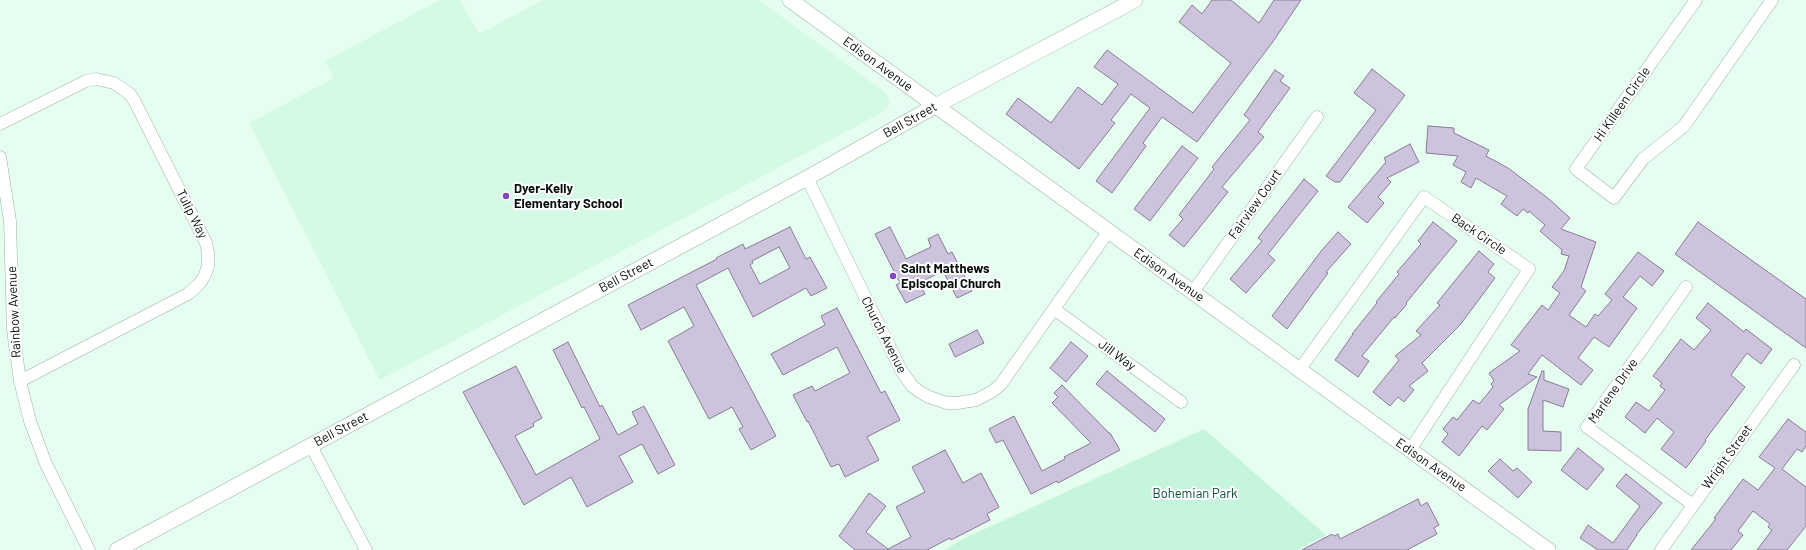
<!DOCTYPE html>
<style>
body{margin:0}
canvas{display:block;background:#e6fef0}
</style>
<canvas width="1806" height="550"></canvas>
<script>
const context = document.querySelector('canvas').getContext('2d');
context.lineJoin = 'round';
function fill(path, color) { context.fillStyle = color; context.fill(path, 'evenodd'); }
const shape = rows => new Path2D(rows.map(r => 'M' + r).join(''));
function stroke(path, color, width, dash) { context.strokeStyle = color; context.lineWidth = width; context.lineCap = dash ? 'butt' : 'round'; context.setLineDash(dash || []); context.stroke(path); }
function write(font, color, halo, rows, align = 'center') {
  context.font = font + ' Barlow,sans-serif'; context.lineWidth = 4; context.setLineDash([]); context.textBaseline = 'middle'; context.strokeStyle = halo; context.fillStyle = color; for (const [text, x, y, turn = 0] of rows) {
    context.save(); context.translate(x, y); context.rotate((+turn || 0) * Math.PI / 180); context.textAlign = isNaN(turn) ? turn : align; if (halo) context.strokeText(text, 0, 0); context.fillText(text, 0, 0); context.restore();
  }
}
fill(shape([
 [440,0,460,0,479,34,543,0,759,0,882,90,887,95,890,104,883,112,380,380,249,123,334,78,325,61]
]), '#d4fae5');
fill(shape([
 [1204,429,1326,535,1297,550,944,550,967,537]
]), '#c5f6db');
const building = shape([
 [1212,0,1231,0,1259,23,1274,0,1301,0,1272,43,1197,142,1162,117,1143,143,1146,146,1112,193,1096,181,1150,108,1131,94,1111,120,1115,123,1079,169,1006,114,1018,98,1051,123,1078,87,1102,105,1118,84,1094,67,1107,50,1193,113,1231,63,1179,22,1192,5,1202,14,1212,0],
 [1372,69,1405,95,1340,182,1335,182,1326,176,1376,110,1354,93,1372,69],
 [1275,70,1284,76,1280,81,1290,88,1258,132,1264,137,1222,187,1228,192,1184,247,1169,235,1183,219,1179,215,1214,169,1212,167,1250,120,1244,115,1275,70],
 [1428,126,1454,128,1454,133,1489,150,1486,156,1508,168,1549,199,1570,218,1561,229,1596,242,1581,287,1586,291,1569,315,1586,327,1595,314,1598,316,1612,300,1605,294,1638,252,1664,271,1652,286,1640,276,1623,297,1637,308,1609,347,1594,337,1578,358,1593,370,1581,385,1542,355,1528,374,1537,377,1499,405,1504,409,1487,430,1482,426,1459,456,1442,442,1448,434,1443,429,1453,417,1457,420,1473,400,1479,404,1493,387,1491,384,1494,381,1489,373,1520,351,1511,345,1542,305,1548,310,1560,293,1552,287,1564,271,1569,256,1561,254,1562,250,1540,231,1545,225,1529,211,1528,213,1523,209,1517,216,1501,204,1507,196,1476,178,1471,188,1461,182,1466,172,1453,165,1458,156,1426,153,1428,126],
 [1410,144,1419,162,1387,178,1391,182,1378,197,1384,203,1367,223,1348,207,1386,162,1384,158,1410,144],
 [1182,146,1198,158,1150,221,1134,209,1182,146],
 [1304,179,1318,191,1268,254,1275,260,1246,293,1230,279,1262,241,1258,238,1304,179],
 [1433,222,1457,241,1406,303,1407,304,1395,318,1394,317,1362,356,1369,361,1358,377,1335,360,1353,334,1352,334,1377,303,1376,302,1399,274,1397,272,1421,244,1418,241,1433,222],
 [1698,222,1806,299,1806,348,1675,254,1698,222],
 [790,227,806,259,810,257,827,288,811,296,806,288,753,317,728,268,696,285,776,436,751,450,739,429,743,427,732,407,709,419,668,341,694,326,684,307,641,330,628,305,717,259,716,258,743,244,745,249,790,227],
 [779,247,790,268,760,284,750,265,753,263,752,261,779,247],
 [890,227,906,259,931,247,928,239,938,234,948,254,952,252,972,291,957,298,943,271,919,283,925,294,906,303,896,285,900,283,875,234,890,227],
 [1338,232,1351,244,1326,272,1328,273,1287,329,1272,316,1322,250,1338,232],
 [1479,251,1494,264,1488,272,1495,278,1460,325,1422,363,1428,371,1409,386,1414,390,1404,402,1398,397,1390,406,1373,392,1399,360,1395,356,1421,335,1416,331,1440,305,1437,303,1479,251],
 [1708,303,1744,332,1746,329,1772,349,1761,364,1747,353,1731,375,1745,387,1705,440,1706,441,1686,468,1661,449,1674,432,1657,418,1645,433,1625,417,1636,402,1649,411,1665,390,1660,386,1662,383,1653,376,1681,339,1694,350,1711,330,1696,318,1708,303],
 [837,308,881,393,885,391,900,420,867,437,879,460,845,477,839,464,831,467,808,421,807,422,793,395,812,386,815,391,850,373,837,347,783,375,771,354,825,325,821,316,837,308],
 [977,330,984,343,955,357,949,344,977,330],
 [568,342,600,407,602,405,618,435,638,424,632,412,644,406,675,465,658,474,642,444,619,456,633,482,587,507,571,477,524,505,463,392,516,366,542,418,533,423,534,426,515,436,536,475,600,439,584,407,582,408,553,350,568,342],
 [1071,342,1088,356,1066,382,1050,368,1071,342],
 [1107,371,1165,419,1155,432,1096,384,1107,371],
 [1542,371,1544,371,1544,380,1569,389,1563,407,1543,400,1543,431,1561,432,1561,451,1528,450,1528,409,1542,371],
 [1062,385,1109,433,1110,433,1120,450,1058,483,1057,481,1031,494,1003,440,996,443,989,429,1014,416,1042,471,1065,459,1064,457,1091,443,1052,403,1058,397,1054,393,1062,385],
 [1788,419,1806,432,1806,446,1802,452,1797,449,1782,469,1806,487,1806,526,1787,550,1757,550,1772,530,1768,527,1770,524,1753,511,1738,531,1743,535,1731,550,1691,550,1716,519,1714,518,1743,479,1758,490,1775,468,1759,457,1788,419],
 [1578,448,1604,469,1587,490,1561,470,1578,448],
 [945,450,963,483,981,473,999,507,987,514,990,520,951,540,950,538,927,550,855,550,839,536,869,493,886,506,866,532,888,549,911,537,896,507,925,492,912,467,945,450],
 [1500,459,1513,471,1517,468,1532,482,1518,498,1488,471,1500,459],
 [1626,474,1662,503,1636,535,1637,535,1627,550,1598,550,1580,538,1588,525,1613,543,1640,506,1616,486,1626,474],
 [1418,499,1421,506,1427,502,1439,525,1434,528,1437,534,1407,550,1302,550,1332,534,1334,536,1338,534,1340,539,1418,499]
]);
fill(building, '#cec3dd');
stroke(building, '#877c95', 1);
const minor = shape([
 [1696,0,1576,169,1614,198,1643,159,1684,126,1772,0],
 [0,124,86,81,96,79,114,83,130,94,135,102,206,243,208,252,208,266,205,275,200,283,188,294,20,381],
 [0,157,10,221,13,330,20,381,30,421,46,464,89,550],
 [807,178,901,370,912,386,920,392,929,397,947,403,957,403,976,400,993,391,1001,384,1108,232],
 [1686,287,1587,427,1693,505],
 [1193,292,1317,117],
 [1054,309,1181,402],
 [1300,369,1424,197,1529,269,1410,450],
 [311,446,366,550],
 [1661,550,1794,365]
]);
const tertiary = shape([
 [790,0,1548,550],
 [117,550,807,178,935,106,1135,0]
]);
stroke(minor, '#96b2a2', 13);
stroke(tertiary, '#96b2a2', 16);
stroke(minor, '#fff', 12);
stroke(tertiary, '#fff', 15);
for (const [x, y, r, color] of [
 [506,196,4,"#8549bf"],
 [893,276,4,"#8549bf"]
]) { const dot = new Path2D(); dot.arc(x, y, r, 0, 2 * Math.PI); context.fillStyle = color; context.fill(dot); stroke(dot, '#fff', 1.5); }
write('13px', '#06100b', '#fff', [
 ["Edison Avenue",878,64,36],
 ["Hi Killeen Circle",1622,104,-55],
 ["Bell Street",910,120,-29],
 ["Fairview Court",1255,204,-55],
 ["Tulip Way",192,214,63],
 ["Back Circle",1479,234,34],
 ["Bell Street",626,275,-28],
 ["Edison Avenue",1169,275,35],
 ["Rainbow Avenue",14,312,-93],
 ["Church Avenue",884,335,63],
 ["Jill Way",1117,355,36],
 ["Marlene Drive",1613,391,-55],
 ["Bell Street",341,429,-28],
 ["Wright Street",1727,457,-54],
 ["Edison Avenue",1431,465,35]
]);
write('bold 13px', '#06100b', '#fff', [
 ["Dyer-Kelly",514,189],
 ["Elementary School",514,204],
 ["Saint Matthews",901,269],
 ["Episcopal Church",901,284]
], 'left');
write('13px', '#064b31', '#fff', [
 ["Bohemian Park",1195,494]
]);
</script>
